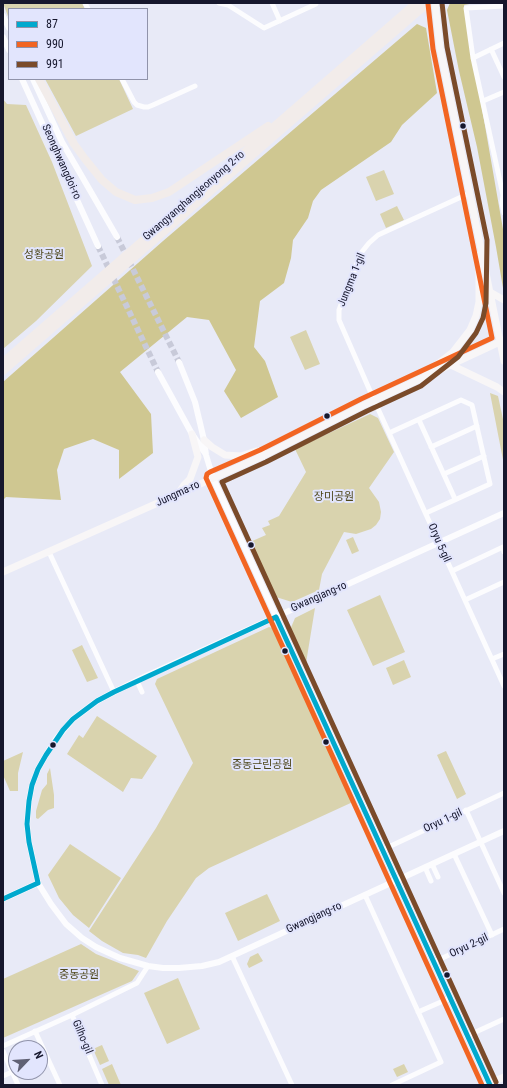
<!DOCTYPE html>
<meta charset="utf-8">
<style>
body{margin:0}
#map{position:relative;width:507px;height:1088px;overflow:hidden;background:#e8eaf7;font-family:"Roboto Condensed",sans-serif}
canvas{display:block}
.frame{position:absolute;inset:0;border:4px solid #16172d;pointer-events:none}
.legend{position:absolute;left:8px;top:8px;width:140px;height:72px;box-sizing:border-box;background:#e2e5fd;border:1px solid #9093aa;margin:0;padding:5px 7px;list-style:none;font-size:12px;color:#16172d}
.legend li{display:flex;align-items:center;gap:8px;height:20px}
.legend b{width:20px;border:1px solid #9093aa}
.north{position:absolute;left:8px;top:1040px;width:40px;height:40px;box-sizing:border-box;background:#e2e5fd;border:1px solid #9093aa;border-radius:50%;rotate:65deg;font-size:11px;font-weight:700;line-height:16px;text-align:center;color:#16172d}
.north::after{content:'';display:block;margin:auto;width:14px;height:18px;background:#606174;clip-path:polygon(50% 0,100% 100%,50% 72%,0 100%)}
</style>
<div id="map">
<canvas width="507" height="1088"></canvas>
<div class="frame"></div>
<ul class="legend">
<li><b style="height:5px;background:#00a9ce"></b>87</li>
<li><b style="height:5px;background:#f26522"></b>990</li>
<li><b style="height:5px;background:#7a4b2a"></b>991</li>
</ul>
<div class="north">N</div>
</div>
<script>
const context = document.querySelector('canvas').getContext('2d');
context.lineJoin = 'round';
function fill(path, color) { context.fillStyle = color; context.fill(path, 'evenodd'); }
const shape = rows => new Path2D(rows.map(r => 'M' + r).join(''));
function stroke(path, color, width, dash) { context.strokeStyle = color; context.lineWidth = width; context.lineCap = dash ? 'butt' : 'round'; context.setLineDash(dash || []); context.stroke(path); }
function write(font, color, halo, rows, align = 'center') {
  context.font = font + ' "Roboto Condensed","Noto Sans KR",sans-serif'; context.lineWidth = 4; context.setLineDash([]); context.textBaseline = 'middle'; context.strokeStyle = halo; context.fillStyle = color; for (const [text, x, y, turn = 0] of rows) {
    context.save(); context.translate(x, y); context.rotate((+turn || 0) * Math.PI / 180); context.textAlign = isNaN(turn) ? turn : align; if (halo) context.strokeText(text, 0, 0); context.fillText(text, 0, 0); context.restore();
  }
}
fill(shape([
 [3,3,82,3,85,9,9,9,9,19],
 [45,79,119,79,133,109,76,136],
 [3,99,7,104,26,105,52,162,92,266,36,321,3,349],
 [384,170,394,194,376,201,366,177],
 [397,206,404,220,386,228,380,214],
 [306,330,320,364,305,370,290,337],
 [490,393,498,396,504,424,504,465],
 [370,414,378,418,394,452,369,488,379,502,381,512,380,519,376,525,371,529,356,534,344,532,322,574,319,590,292,602,276,597,250,542,266,535,262,528,270,525,268,521,279,516,306,472,295,449],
 [353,537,359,551,352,554,346,540],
 [380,595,405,652,373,666,347,610],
 [315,608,307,657,306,665,290,630,295,618],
 [269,627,276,629,355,801,209,868,196,878,167,921,146,958,138,955,123,953,102,941,89,931,156,828,193,763,155,684,157,679],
 [82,645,98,678,87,682,72,650],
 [404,660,411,677,393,685,386,668],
 [97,716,157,756,142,779,131,778,123,792,67,754,79,735,83,738],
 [446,751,466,794,457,799,437,755],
 [23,752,18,773,18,791,10,791,3,775,3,761],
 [50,768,54,795,54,808,48,810,38,819,36,818,36,811,42,790,47,784,47,774],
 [70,844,121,878,89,928,73,915,59,898,48,875],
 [267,894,280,921,238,941,225,913],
 [81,944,96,954,139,971,132,981,3,1038,3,979],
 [258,953,263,961,249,968,247,964,250,957],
 [178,978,200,1029,167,1044,144,993],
 [102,1045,109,1061,100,1065,93,1049],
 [112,1064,121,1085,109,1085,102,1069],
 [404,1064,408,1072,397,1077,393,1069]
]), '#d9d3ae');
fill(shape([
 [450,3,475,3,464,5,504,235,504,289,503,288,496,247,477,147,459,71,447,10],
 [417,24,426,28,437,93,402,125,391,142,321,190,313,201,308,218,293,240,291,258,284,283,260,301,254,347,265,361,278,397,241,418,224,391,236,370,209,320,187,317,120,372,151,414,153,453,119,479,119,450,93,439,64,449,57,470,61,500,6,497,3,500,3,382,163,241]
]), '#cfc791');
stroke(shape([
 [117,237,179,362],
 [98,246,158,372]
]), '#c8cad9', 6, [6, 3]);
stroke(shape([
 [85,3,88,9],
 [219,3,228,5,264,28,316,4,316,3],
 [272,3,280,21],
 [504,6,466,8,473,58,503,195,502,203,504,213],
 [491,49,504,77],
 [473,58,504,43],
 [122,79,134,102,137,105,144,107,148,107,153,105,195,86],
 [483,101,504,92],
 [470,193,378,235,369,243,361,253,339,310,339,320,374,400,504,686],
 [419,420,455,499],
 [389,433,461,400,472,405,490,484,426,513],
 [431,447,477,426],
 [444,474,484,456],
 [49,552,114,692],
 [452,571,503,547,504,552],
 [465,600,504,582],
 [492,659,504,654],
 [137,681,142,692],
 [466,810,504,893],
 [382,850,504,793],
 [454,854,492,935],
 [432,864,438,877],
 [425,867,431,881],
 [365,895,441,1062,392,1085],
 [232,956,292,1085],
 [434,962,504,929],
 [418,1012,450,998],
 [72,1015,137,983,148,966],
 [35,1031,60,1085],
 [467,1036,504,1019],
 [3,1046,72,1015,102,1085],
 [3,1051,18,1085],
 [3,1076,12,1072]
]), '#fcfcfe', 5);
stroke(shape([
 [3,16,9,28],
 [3,37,9,50],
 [22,79,98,246],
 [33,79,62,142,117,237],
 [179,362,195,402,204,440,206,455,213,478,490,1085],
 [158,372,192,434,205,453],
 [504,513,144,677,114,692,97,701,73,719,56,739,46,755,38,769,32,785,29,801,27,824,29,842,38,883,51,904,66,924,82,938,96,947,120,958,148,966,163,968,179,968,202,966,219,962,504,831],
 [3,899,38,883]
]), '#fcfcfe', 6);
stroke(shape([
 [435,3,440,48,504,361],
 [490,292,504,300],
 [451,365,497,387,504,392],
 [426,373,453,352,470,330,476,316,479,302,479,255],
 [204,440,212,447,225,455,241,456,256,451,267,454],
 [178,494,184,485,190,479,198,457,192,434],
 [3,572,263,456,364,405,504,340],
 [486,1085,504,1077]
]), '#f8f6f7', 7);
stroke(shape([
 [39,79,74,144,85,159,102,180,116,192,135,200,152,198,169,192,268,126],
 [3,362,416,3],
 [3,371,428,3]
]), '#f2ecea', 8);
stroke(shape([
 [276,617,490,1085],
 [38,883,29,842,27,824,29,801,32,785,38,769,46,755,63,730,73,719,97,701,114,692,276,617],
 [3,899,38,883]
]), '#00a9ce', 5);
stroke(shape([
 [428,4,433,49,492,338,361,399,260,450,210,472,207,474,206,478,482,1085]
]), '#f26522', 5);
stroke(shape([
 [442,3,447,47,487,240,486,303,483,318,476,333,458,357,421,386,367,411,266,462,222,482,496,1082]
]), '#7a4b2a', 5);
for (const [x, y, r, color] of [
 [463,126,3.5,"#16172d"],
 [327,416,3.5,"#16172d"],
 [251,545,3.5,"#16172d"],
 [285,651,3.5,"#16172d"],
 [326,742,3.5,"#16172d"],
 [53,745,3.5,"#16172d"],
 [447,975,3.5,"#16172d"]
]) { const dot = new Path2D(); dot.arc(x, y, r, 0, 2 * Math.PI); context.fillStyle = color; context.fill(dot); stroke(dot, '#e2e5fd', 1.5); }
write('11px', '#16172d', '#e2e5fd', [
 ["Seonghwangdoi-ro",61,162,66],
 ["Gwangyanghangjeonyong 2-ro",194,196,-41],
 ["Jungma 1-gil",352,280,-68],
 ["Jungma-ro",178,494,-25],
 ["Oryu 5-gil",439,543,66],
 ["Gwangjang-ro",319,597,-24],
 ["Oryu 1-gil",443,821,-25],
 ["Gwangjang-ro",314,918,-25],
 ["Oryu 2-gil",469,946,-25],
 ["Gilho-gil",82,1037,67]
]);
write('11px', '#4f481c', '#e2e5fd', [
 ["성황공원",44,255],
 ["장미공원",334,497],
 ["중동근린공원",262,765],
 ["중동공원",79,975]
]);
</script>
